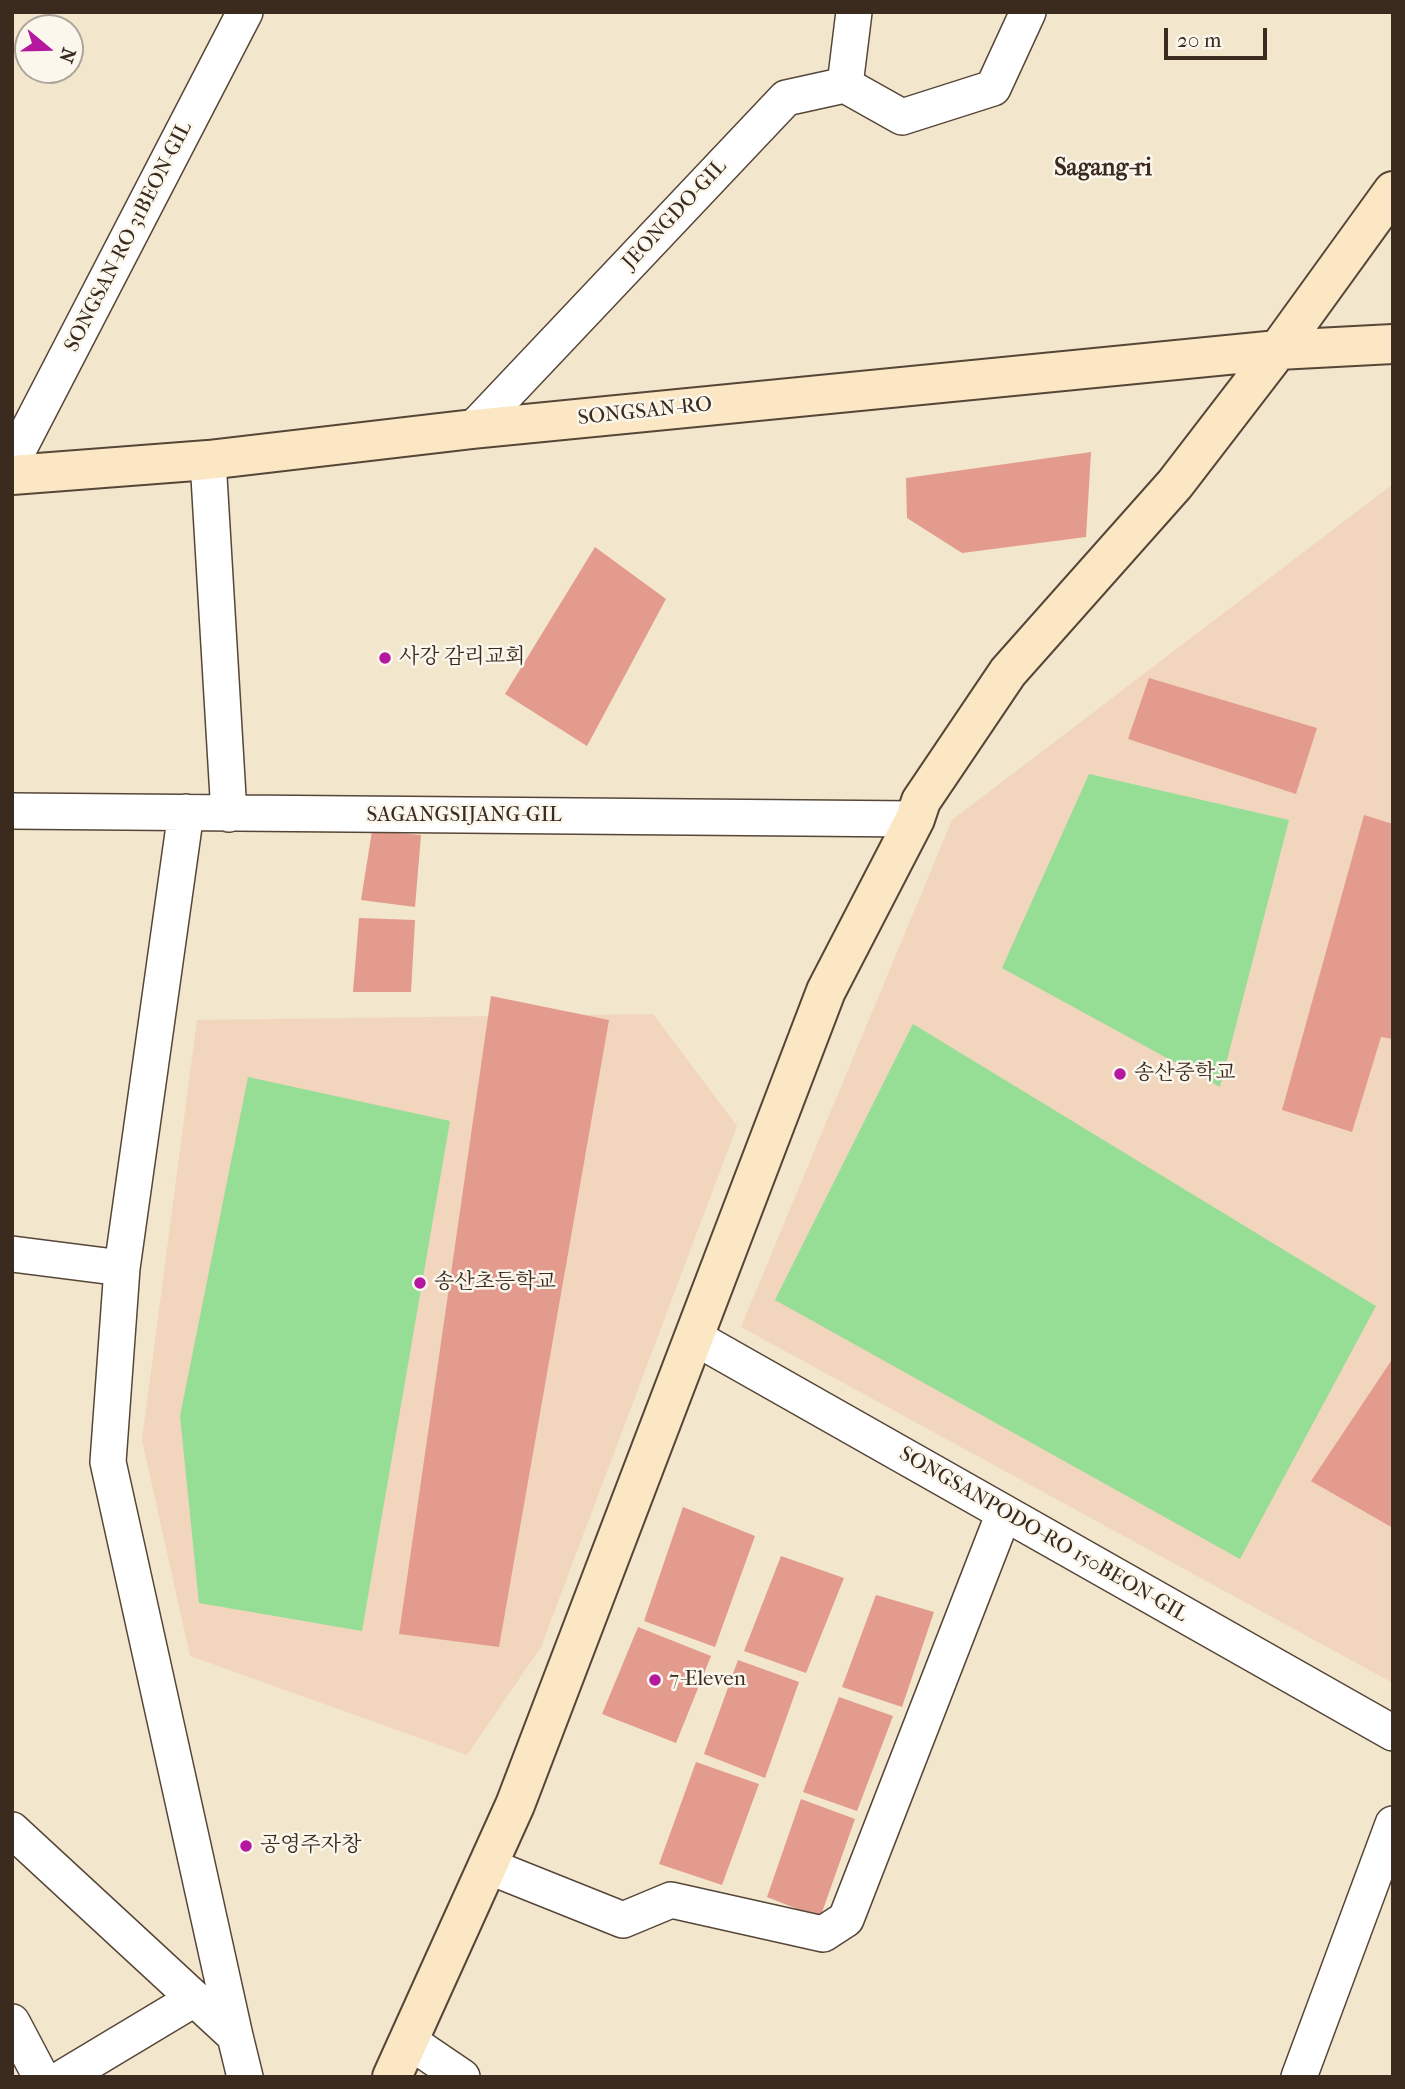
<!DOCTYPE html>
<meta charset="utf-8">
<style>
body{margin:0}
#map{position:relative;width:1405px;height:2089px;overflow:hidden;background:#f2e6cd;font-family:"IM FELL French Canon",serif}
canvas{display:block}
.frame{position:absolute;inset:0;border:14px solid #3b2a1e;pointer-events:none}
.north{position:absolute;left:14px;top:14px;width:70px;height:70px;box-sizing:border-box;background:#fbf7ec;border:2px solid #aea59a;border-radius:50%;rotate:109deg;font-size:19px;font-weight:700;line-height:28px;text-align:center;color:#3b2a1e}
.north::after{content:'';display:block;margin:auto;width:24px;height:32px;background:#b5179e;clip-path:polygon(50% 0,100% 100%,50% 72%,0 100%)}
.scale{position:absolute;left:1164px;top:28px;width:103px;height:32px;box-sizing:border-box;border:4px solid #3b2a1e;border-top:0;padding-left:9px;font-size:21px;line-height:24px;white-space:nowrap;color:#3b2a1e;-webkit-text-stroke:5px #fbf7ec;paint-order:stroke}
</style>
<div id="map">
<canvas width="1405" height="2089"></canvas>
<div class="frame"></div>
<div class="north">N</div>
<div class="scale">20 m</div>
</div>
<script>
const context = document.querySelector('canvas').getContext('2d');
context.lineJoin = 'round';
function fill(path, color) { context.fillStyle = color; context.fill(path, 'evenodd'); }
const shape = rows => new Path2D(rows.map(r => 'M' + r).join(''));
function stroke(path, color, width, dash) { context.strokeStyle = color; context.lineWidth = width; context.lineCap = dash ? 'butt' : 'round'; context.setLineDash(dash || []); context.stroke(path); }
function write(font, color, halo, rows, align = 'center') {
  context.font = font + ' "IM FELL French Canon","Noto Serif KR",serif'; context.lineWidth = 5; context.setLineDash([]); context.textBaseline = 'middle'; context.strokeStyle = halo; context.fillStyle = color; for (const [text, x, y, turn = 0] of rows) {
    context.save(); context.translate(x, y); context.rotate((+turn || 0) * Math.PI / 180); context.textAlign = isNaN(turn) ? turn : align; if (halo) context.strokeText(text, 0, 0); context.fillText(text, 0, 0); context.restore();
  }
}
fill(shape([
 [1393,484,1393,1683,741,1327,952,820],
 [653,1014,737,1126,541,1647,467,1755,190,1656,142,1440,197,1020]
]), '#f2d5bd');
fill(shape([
 [1089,774,1289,820,1220,1087,1002,968],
 [913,1024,1376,1306,1240,1559,775,1300],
 [248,1077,450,1121,362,1631,199,1603,180,1416]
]), '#96dd96');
fill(shape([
 [1091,452,1086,537,962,553,907,518,906,478],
 [595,547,666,599,587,746,505,694],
 [1149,678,1317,728,1296,794,1128,739],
 [1364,815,1393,824,1393,1039,1381,1037,1352,1132,1282,1110],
 [372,831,421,835,415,907,361,900],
 [359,918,415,920,411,992,353,992],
 [491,996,609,1020,499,1647,399,1634],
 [1393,1358,1393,1528,1311,1481],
 [683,1507,755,1536,715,1647,644,1621],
 [781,1556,844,1578,806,1673,744,1651],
 [876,1595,934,1612,902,1707,842,1687],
 [638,1627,711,1656,676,1743,602,1714],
 [738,1660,799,1682,765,1778,704,1754],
 [839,1697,893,1716,857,1811,803,1792],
 [696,1762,759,1784,722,1885,659,1864],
 [801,1799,855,1819,820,1918,767,1897]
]), '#e39b8e');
const street = shape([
 [845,85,902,117,993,88,1028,12],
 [473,429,786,98,845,85,854,12],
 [208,460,229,814],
 [12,462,245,12],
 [12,811,915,819],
 [186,812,122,1268,108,1462,235,2036],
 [12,1254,122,1268],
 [694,1337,1393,1733],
 [12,1830,235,2036,245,2077],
 [488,1866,623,1920,671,1900,823,1934,846,1919,1004,1513],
 [12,2022,41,2077],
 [409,2041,462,2077],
 [64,2077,194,1999],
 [1299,2077,1393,1824]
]);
const secondary = shape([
 [12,475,208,460,473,429,1278,350,1393,344],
 [392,2077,515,1805,826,991,915,819,921,801,1008,672,1175,484,1278,350,1393,191]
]);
stroke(street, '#564638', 38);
stroke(secondary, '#564638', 42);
stroke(street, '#fff', 35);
stroke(secondary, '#fbe7c3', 38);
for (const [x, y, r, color] of [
 [385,658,7,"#b5179e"],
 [1120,1074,7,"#b5179e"],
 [420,1283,7,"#b5179e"],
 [655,1680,7,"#b5179e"],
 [246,1846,7,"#b5179e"]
]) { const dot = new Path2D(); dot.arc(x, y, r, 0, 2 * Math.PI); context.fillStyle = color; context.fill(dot); stroke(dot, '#fbf7ec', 2.5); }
write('21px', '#3b2a1e', '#fbf7ec', [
 ["JEONGDO-GIL",675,215,-47],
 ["SONGSAN-RO 31BEON-GIL",129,237,-63],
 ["SONGSAN-RO",645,412,-6],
 ["SAGANGSIJANG-GIL",464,816],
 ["SONGSANPODO-RO 150BEON-GIL",1043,1535,30]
]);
write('21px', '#3b2a1e', '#fbf7ec', [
 ["사강 감리교회",399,658],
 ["송산중학교",1134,1074],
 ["송산초등학교",434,1283],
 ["7-Eleven",669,1680],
 ["공영주자창",260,1846]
], 'left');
write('bold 24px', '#3b2a1e', '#fbf7ec', [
 ["Sagang-ri",1103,169]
]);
</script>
